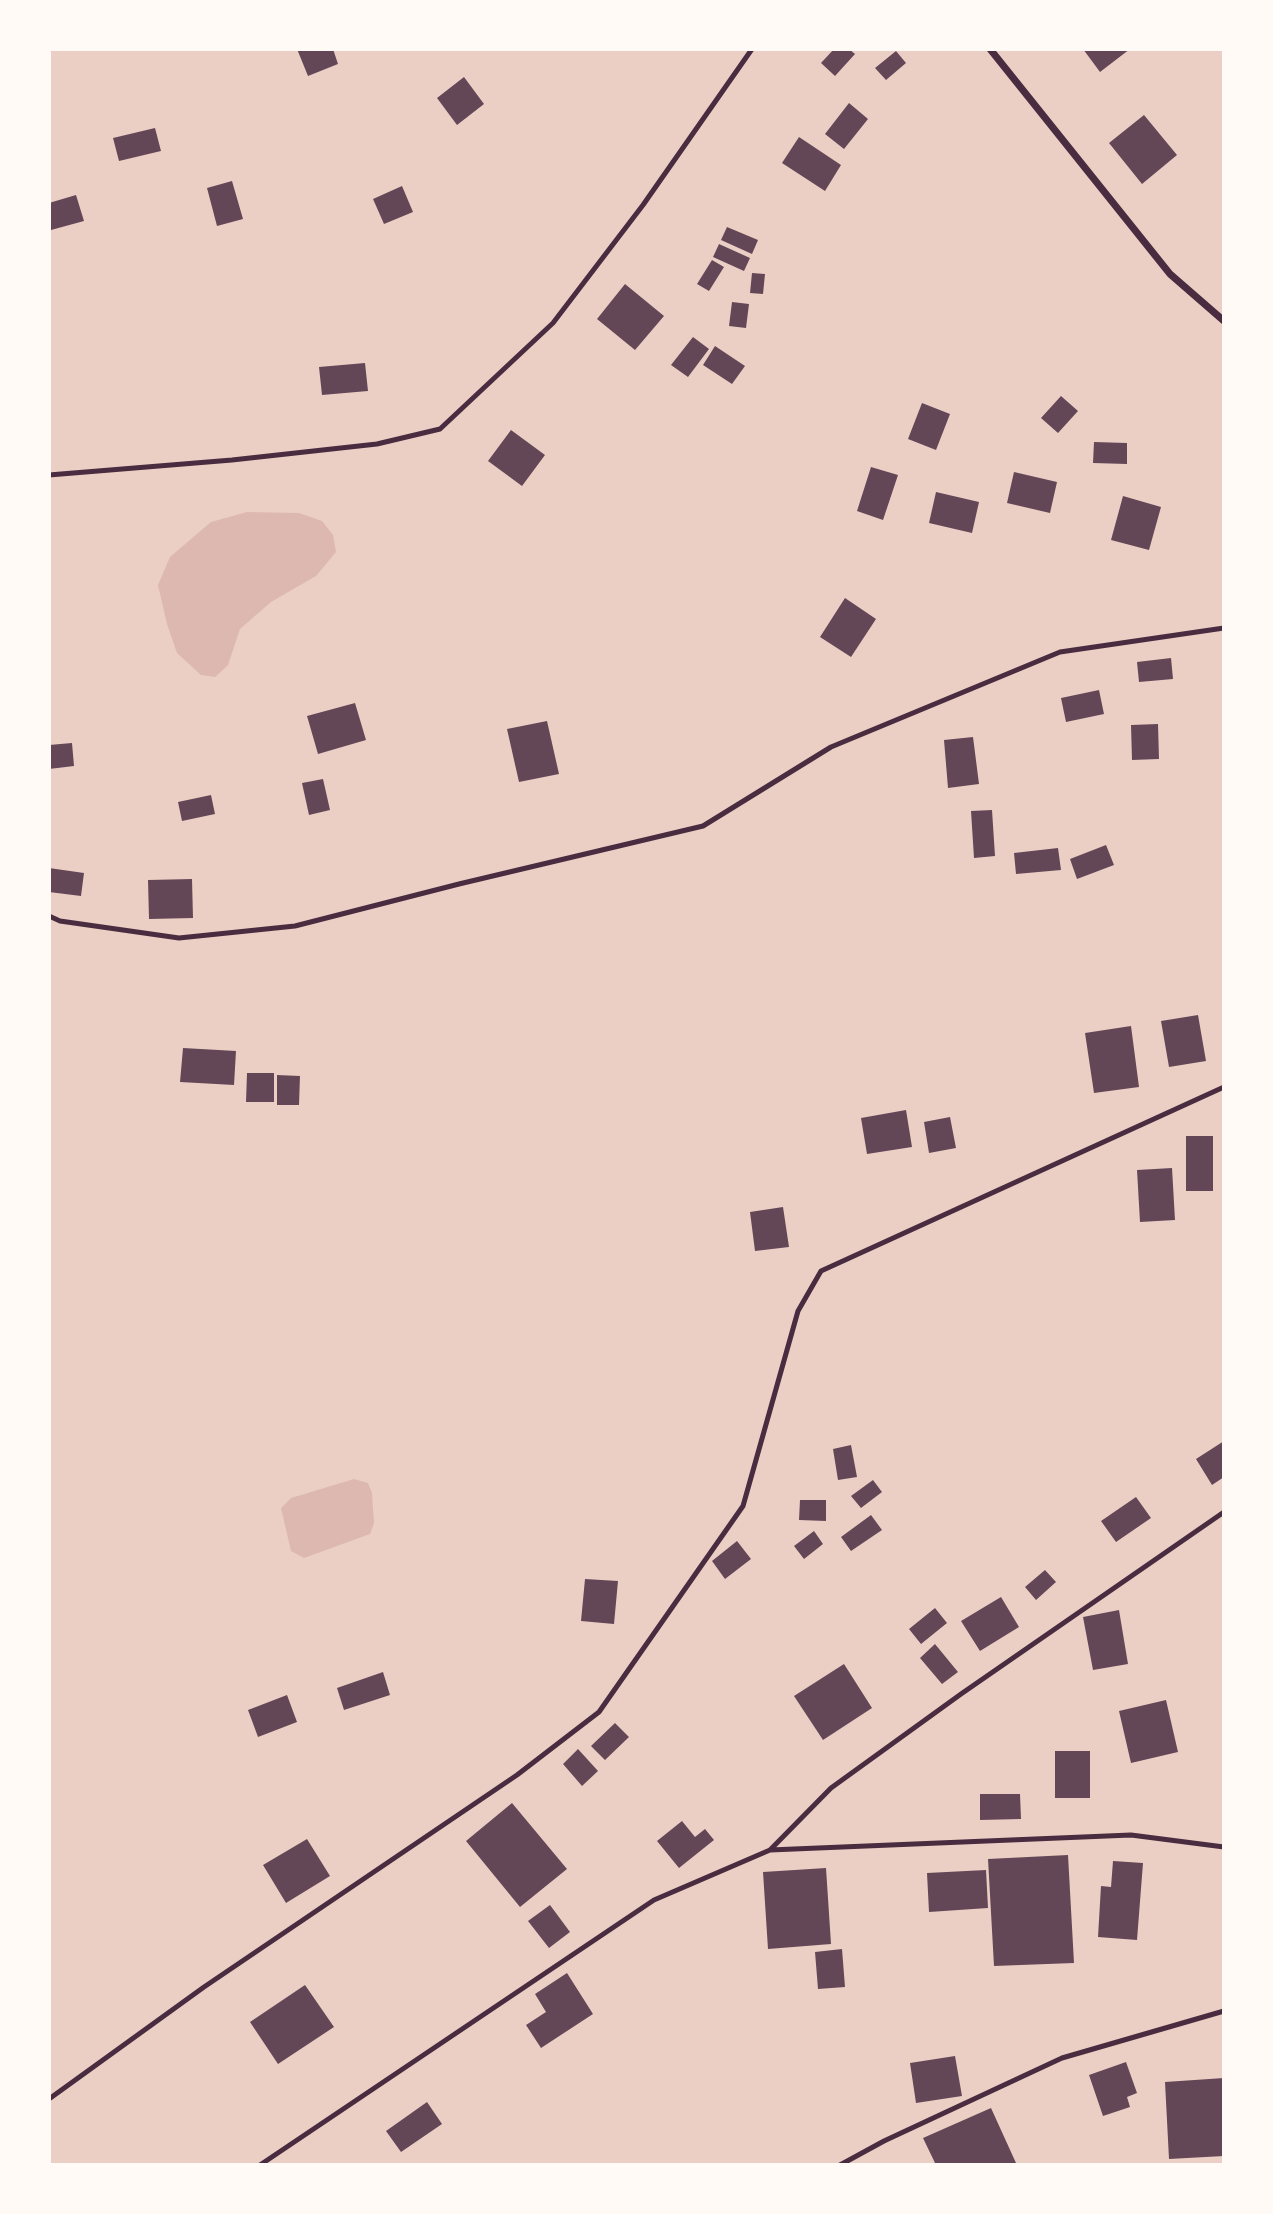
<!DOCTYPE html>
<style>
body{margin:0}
#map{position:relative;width:1273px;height:2214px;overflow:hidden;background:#f7e1d7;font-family:"Noto Sans",sans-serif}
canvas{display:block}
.frame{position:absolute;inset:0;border:51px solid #fffaf5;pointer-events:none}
</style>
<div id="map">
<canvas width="1273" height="2214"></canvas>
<div class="frame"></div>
</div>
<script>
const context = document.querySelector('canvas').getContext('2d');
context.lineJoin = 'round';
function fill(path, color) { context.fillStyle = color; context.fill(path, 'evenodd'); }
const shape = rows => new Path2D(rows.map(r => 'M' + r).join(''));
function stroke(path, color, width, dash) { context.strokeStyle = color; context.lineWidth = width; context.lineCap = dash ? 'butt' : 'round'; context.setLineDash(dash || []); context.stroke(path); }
fill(shape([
 [49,49,1224,49,1224,2165,49,2165]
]), '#ebcfc5');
fill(shape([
 [247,512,299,513,322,521,333,535,336,552,316,576,271,602,240,629,228,665,215,677,201,675,177,653,167,624,158,585,170,557,211,522],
 [354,1479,368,1483,372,1493,374,1523,370,1534,304,1558,291,1551,281,1508,291,1498]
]), '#dcb8b0');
fill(shape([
 [297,49,333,49,338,64,308,76],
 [834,49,849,49,855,54,835,76,821,63],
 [1083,49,1130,49,1100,72],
 [896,51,906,63,886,80,875,68],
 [464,77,484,104,457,125,437,98],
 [849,103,868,119,844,149,825,134],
 [1144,115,1177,155,1142,184,1109,143],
 [155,128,161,151,119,161,113,138],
 [799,137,841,165,825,191,782,163],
 [232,181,243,219,217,226,207,188],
 [402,186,413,212,384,224,373,199],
 [76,195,84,221,51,230,49,203],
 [727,227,758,240,752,254,721,240],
 [719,244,750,258,744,271,713,257],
 [712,260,724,267,709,291,697,284],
 [752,273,765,274,763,294,750,293],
 [625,284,664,316,635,350,597,319],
 [732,302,749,304,746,328,729,326],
 [693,337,709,349,688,377,671,365],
 [715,346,745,366,732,384,703,365],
 [365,363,368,391,322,395,319,367],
 [1061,396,1078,411,1058,433,1041,418],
 [922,403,950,414,936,450,908,439],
 [511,430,545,455,522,486,488,461],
 [1094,442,1127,443,1127,464,1093,463],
 [871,467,898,475,883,520,857,511],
 [1014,472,1057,482,1050,513,1007,503],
 [936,492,979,502,972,533,929,523],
 [1123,496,1161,507,1149,550,1111,540],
 [845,598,876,619,851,657,820,637],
 [1171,658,1173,679,1139,682,1137,662],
 [1099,690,1104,714,1066,722,1061,698],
 [355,703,366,740,318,754,307,716],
 [547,721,559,774,519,782,507,729],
 [1158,724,1159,759,1132,760,1131,725],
 [973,737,979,784,948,788,944,740],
 [72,743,74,766,49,769,49,745],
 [323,779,330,810,309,815,302,783],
 [211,795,215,814,182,821,178,802],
 [992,810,995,856,974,858,971,811],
 [1106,845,1114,865,1077,879,1070,859],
 [1058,848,1061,870,1016,874,1014,853],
 [49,868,84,873,81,896,49,892],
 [192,879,193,918,149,919,148,880],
 [1198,1015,1206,1061,1169,1067,1161,1021],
 [1131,1026,1139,1087,1094,1093,1085,1033],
 [183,1048,236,1051,234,1085,180,1082],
 [247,1073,274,1073,274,1102,246,1102],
 [277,1075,300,1076,299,1105,277,1105],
 [906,1110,912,1147,867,1154,861,1118],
 [950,1117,956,1148,929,1153,924,1122],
 [1186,1136,1213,1136,1213,1191,1186,1191],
 [1172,1168,1175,1220,1140,1222,1137,1170],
 [783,1207,789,1247,755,1251,750,1212],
 [1224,1441,1224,1477,1212,1485,1196,1459],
 [851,1445,857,1477,838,1480,833,1449],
 [873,1480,882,1492,861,1508,851,1496],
 [1136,1497,1151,1518,1116,1542,1101,1521],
 [800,1500,826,1500,826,1521,799,1520],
 [871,1515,882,1530,851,1551,841,1537],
 [814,1531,823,1544,804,1559,794,1546],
 [737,1541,751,1559,725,1579,712,1561],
 [1045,1570,1056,1582,1036,1600,1025,1587],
 [585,1579,618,1581,614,1624,581,1621],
 [1001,1597,1019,1627,980,1651,961,1621],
 [935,1608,947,1623,921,1644,909,1629],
 [1119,1610,1128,1664,1093,1670,1083,1617],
 [935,1644,958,1672,942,1684,920,1658],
 [844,1664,872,1708,823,1740,794,1696],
 [383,1672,390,1695,344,1710,337,1688],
 [287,1695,297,1722,258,1737,248,1710],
 [1166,1700,1178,1752,1131,1763,1119,1711],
 [615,1723,629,1737,605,1760,591,1746],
 [578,1749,598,1771,582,1786,563,1764],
 [1055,1751,1090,1751,1090,1798,1055,1798],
 [980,1794,1020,1794,1021,1819,980,1820],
 [512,1803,567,1869,520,1907,466,1841],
 [682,1821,695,1837,705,1829,714,1840,679,1868,657,1841],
 [307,1839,330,1876,286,1903,263,1865],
 [1068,1855,1074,1963,994,1966,988,1859],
 [1113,1861,1143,1863,1137,1940,1098,1937,1101,1886,1111,1887],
 [826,1868,831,1944,768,1949,763,1872],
 [986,1870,988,1908,929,1912,927,1873],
 [550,1905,570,1932,549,1948,528,1921],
 [842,1949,845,1987,818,1989,815,1952],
 [567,1973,593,2014,541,2048,526,2025,546,2012,535,1994],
 [305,1985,334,2027,278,2064,250,2022],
 [955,2056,962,2096,916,2103,910,2063],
 [1126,2062,1137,2093,1127,2097,1130,2107,1103,2116,1089,2075],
 [1224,2078,1224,2156,1169,2159,1165,2082],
 [427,2102,442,2124,401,2152,386,2131],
 [991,2108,1016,2163,936,2165,923,2138]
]), '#644757');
stroke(shape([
 [49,475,232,460,377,444,440,429,553,323,643,205,752,49],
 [49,916,60,921,179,938,295,926,459,884,703,826,831,747,1060,652,1224,628],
 [770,1850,831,1788,961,1694,1224,1512],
 [49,2099,204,1987,517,1775,599,1712,743,1506,798,1311,821,1271,1224,1087],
 [260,2165,654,1900,770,1850,1131,1835,1224,1847],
 [840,2165,884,2141,1062,2058,1224,2011]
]), '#4a2c40', 5);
stroke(shape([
 [990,49,1170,274,1224,321]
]), '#4a2c40', 7);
</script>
